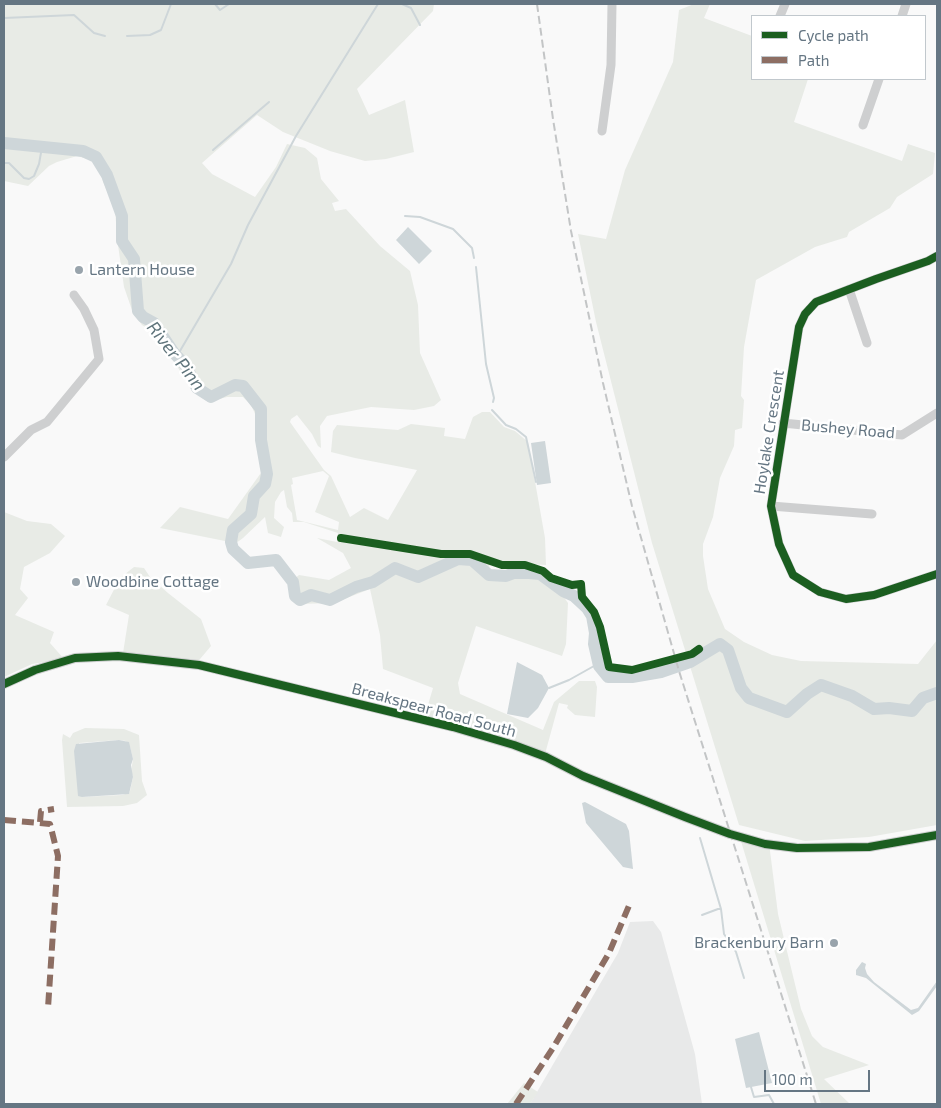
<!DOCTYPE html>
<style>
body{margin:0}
#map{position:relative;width:941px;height:1108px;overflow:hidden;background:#f9f9f9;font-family:"Exo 2",sans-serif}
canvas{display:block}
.frame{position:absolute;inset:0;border:5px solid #657683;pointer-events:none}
.legend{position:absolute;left:751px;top:15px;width:175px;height:65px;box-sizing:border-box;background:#fff;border:1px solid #c1c8cd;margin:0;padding:6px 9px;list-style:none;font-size:15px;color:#657683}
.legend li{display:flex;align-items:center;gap:10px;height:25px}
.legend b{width:25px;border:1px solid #c1c8cd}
.scale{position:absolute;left:764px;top:1070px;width:106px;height:22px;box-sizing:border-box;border:2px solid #657683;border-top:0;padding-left:6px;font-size:15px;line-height:18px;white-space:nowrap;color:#657683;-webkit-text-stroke:4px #fff;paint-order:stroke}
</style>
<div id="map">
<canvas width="941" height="1108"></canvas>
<div class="frame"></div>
<ul class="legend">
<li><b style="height:6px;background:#1b5e20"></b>Cycle path</li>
<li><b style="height:6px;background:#8d6e63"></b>Path</li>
</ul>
<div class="scale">100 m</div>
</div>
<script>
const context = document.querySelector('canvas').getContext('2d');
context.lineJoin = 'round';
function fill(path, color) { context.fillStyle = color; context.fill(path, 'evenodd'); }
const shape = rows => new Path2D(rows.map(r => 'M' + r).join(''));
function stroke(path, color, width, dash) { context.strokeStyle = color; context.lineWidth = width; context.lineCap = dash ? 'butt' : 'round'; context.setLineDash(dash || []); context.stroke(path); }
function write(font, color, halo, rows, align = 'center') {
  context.font = font + ' "Exo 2",sans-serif'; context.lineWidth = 5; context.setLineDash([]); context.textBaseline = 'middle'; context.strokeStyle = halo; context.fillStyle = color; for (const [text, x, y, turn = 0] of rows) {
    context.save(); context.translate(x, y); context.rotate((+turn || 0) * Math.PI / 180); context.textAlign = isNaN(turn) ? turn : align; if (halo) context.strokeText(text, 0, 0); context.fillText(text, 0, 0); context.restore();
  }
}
fill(shape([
 [653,921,661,932,695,1054,702,1104,530,1104,618,953,630,922]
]), '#e8e9e9');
fill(shape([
 [4,4,434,4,433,11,357,89,369,115,405,100,414,152,386,159,365,161,330,151,283,132,257,115,202,163,212,174,255,197,276,167,287,144,305,148,317,158,321,179,339,201,332,203,335,211,346,209,380,246,410,271,418,305,420,353,441,400,434,406,414,410,371,407,327,416,320,426,321,448,318,446,312,434,297,415,291,419,290,422,324,470,331,476,350,517,364,508,388,520,417,470,355,458,331,452,333,431,337,425,398,430,411,424,445,428,444,436,465,439,473,417,482,412,490,412,504,427,515,431,528,442,545,538,546,565,504,563,491,558,487,577,495,579,515,575,539,576,561,593,568,603,566,644,562,656,476,626,458,683,460,694,543,730,554,702,579,681,595,681,597,687,595,717,575,715,567,708,568,705,559,703,545,754,480,730,425,715,433,688,383,669,380,635,370,589,334,603,298,604,292,597,289,583,299,575,329,580,351,568,343,553,317,538,337,542,338,533,304,522,293,522,292,513,287,507,284,490,281,492,275,502,274,518,284,527,281,537,268,533,265,517,243,538,228,549,225,541,160,528,180,507,228,519,263,470,255,427,256,416,251,405,243,397,227,397,208,402,194,392,155,333,142,325,133,313,124,287,117,238,115,207,103,182,100,170,94,161,77,156,57,162,49,166,28,186,4,181],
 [323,471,329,476,315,512,339,522,338,530,297,520,291,485,293,484,292,478],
 [694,4,710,4,704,18,752,36,752,79,808,79,794,122,902,161,908,144,935,153,933,174,897,197,890,208,849,232,847,237,815,247,756,280,744,347,741,396,744,400,742,428,735,430,734,446,720,478,713,517,703,544,703,556,708,589,725,629,744,642,772,655,801,661,918,664,937,640,937,825,869,837,805,841,739,825,652,543,596,322,578,234,606,239,625,170,673,62,679,10],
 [4,512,27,521,51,524,65,536,50,553,24,567,20,589,28,598,15,615,54,632,50,643,64,659,32,664,4,677],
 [134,567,144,568,150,577,168,593,201,619,211,646,195,665,123,653,129,615,106,605,120,578],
 [85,728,124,729,139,735,142,781,147,795,137,803,123,806,67,807,62,740,63,734,70,738,73,733],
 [119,740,126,741,130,747,133,759,131,772,133,777,130,791,129,793,122,795,82,797,79,743],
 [740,838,769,843,778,914,801,1009,812,1036,823,1047,869,1065,824,1079,850,1104,821,1104],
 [524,1083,538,1092,530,1104,507,1104]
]), '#e8ebe6');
fill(shape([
 [408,227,432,251,419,264,396,240],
 [545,441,551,483,537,485,531,443],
 [517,662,542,675,549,688,538,708,528,718,507,714],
 [119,740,129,742,133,759,131,765,133,777,129,794,82,797,78,796,74,751,76,744],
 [585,802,626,824,629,831,633,869,623,867,586,823,582,803],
 [862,962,866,964,865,968,867,974,874,982,911,1010,918,1008,937,981,937,986,919,1011,912,1015,866,978,856,975,856,970],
 [759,1032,772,1083,746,1088,735,1039]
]), '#ced6d9');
stroke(shape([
 [215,4,220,10,229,4],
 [402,4,411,8,420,25],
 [4,18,74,15,94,33,105,36],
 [127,36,150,35,161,30,171,4],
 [213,150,269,102],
 [4,163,9,163,24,178,29,179,34,176,39,164,42,147],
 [405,216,420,217,453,229,472,248,474,258],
 [476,267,486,364,494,398,493,402],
 [177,356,231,264,248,225,296,136,378,4],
 [492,410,506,425,516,429,526,437,536,482],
 [549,688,569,680,594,666,599,666],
 [700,838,721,909],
 [702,915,718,909,721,909,724,934,736,952,744,978],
 [751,1087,754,1097,769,1095,774,1104]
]), '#ced6d9', 2);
stroke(shape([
 [4,143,83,151,96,157,107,175,122,216,122,241,134,259,138,311,143,317,154,323,174,353,186,366,197,388,211,397,235,385,243,386,261,409,261,440,267,474,265,484,254,496,251,514,233,530,231,542,233,549,248,563,276,560,293,582,295,596,300,600,311,595,330,600,356,587,373,582,395,568,418,577,458,559,472,560,489,575,506,576,514,573,529,573,540,574,563,591,574,596,587,608,592,616,595,633,594,644,599,666,608,677,632,677,661,672,690,662,720,644,728,650,741,688,749,698,787,712,807,694,821,685,852,696,874,709,889,708,912,711,923,698,937,693]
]), '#ced6d9', 12);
stroke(shape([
 [780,16,785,4],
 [902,16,906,4],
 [863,125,879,79],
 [602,131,611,65,612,4],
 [937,256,928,261,876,279,816,302,805,314,799,327,771,506,779,544,793,575,820,592,846,599,874,595,937,574],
 [849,289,867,343],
 [783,423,902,435,937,413],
 [4,457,31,430,47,422,99,359,94,330,84,309,74,295],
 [771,506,872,514]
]), '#cecfd0', 9);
stroke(shape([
 [4,684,35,670,75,658,118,656,199,665,453,727,514,745,546,757,583,776,685,817,730,834,765,844,797,848,869,847,937,835]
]), '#cecfd0', 10);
stroke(shape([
 [537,4,553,119,571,231,603,383,632,506,679,671,816,1104]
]), '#c3c5c6', 2, [8, 4]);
stroke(shape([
 [4,820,50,824,58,856,48,1008],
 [40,822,41,811,54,809],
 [516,1104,553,1048,609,953,631,901]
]), '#8d6e63', 6, [12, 6]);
stroke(shape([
 [937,256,928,261,876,279,816,302,805,314,799,327,771,506,779,544,793,575,820,592,846,599,874,595,937,574],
 [341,538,441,554,470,554,502,565,525,565,543,571,551,578,572,585,581,584,582,597,594,612,600,627,609,667,632,670,692,654,699,649],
 [4,684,35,670,75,658,118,656,199,665,453,727,514,745,546,757,583,776,685,817,730,834,765,844,797,848,869,847,937,835]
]), '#1b5e20', 8);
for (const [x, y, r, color] of [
 [79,270,5,"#99a4ac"],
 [76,582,5,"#99a4ac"],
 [834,943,5,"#99a4ac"]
]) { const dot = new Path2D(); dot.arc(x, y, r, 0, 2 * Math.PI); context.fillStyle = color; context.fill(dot); stroke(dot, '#fff', 2); }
write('16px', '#657683', '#fff', [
 ["Lantern House",89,270],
 ["Woodbine Cottage",86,582],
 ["Brackenbury Barn",824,943,"right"]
], 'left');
write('16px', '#657683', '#fff', [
 ["Bushey Road",848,429,5],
 ["Hoylake Crescent",769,432,-81],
 ["Breakspear Road South",434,710,15]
]);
write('italic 18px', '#60757c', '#fff', [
 ["River Pinn",176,356,52]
]);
</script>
